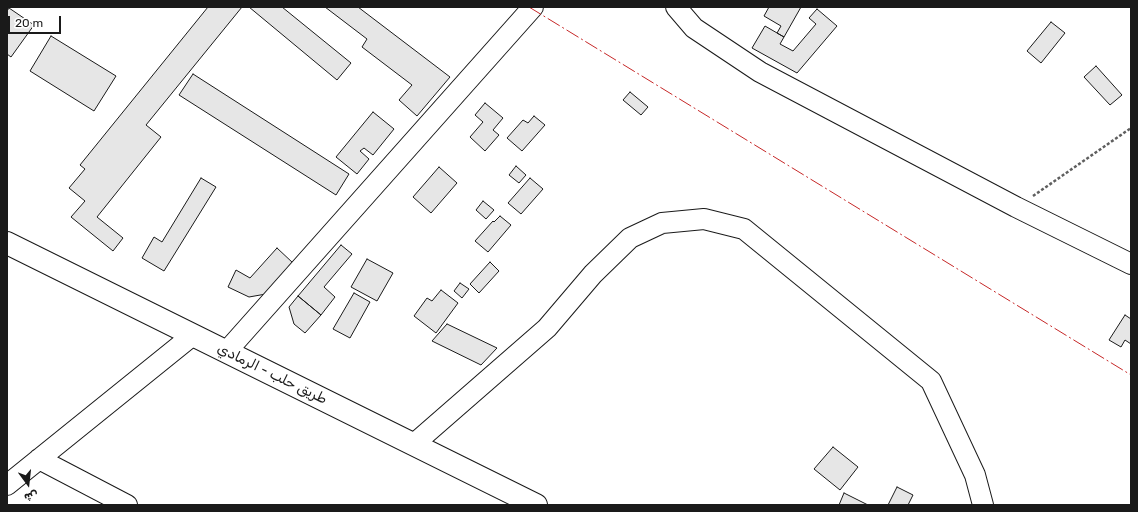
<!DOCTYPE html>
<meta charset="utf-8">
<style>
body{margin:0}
#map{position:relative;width:1138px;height:512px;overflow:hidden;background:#fff;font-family:Rubik,Vazirmatn,sans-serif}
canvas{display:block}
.frame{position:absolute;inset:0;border:8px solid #1a1a1a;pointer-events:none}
.north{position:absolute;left:8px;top:464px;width:40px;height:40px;-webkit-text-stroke:3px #fff;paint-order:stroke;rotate:165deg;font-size:11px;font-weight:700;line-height:16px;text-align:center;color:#1a1a1a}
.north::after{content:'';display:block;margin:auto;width:14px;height:18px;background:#1a1a1a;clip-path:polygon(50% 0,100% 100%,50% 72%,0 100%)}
.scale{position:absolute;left:8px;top:16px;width:53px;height:18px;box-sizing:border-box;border:2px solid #1a1a1a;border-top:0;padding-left:5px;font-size:12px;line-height:14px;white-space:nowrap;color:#1a1a1a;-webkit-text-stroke:3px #fff;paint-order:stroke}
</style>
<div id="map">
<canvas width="1138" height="512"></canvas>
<div class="frame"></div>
<div class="north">ش</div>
<div class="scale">20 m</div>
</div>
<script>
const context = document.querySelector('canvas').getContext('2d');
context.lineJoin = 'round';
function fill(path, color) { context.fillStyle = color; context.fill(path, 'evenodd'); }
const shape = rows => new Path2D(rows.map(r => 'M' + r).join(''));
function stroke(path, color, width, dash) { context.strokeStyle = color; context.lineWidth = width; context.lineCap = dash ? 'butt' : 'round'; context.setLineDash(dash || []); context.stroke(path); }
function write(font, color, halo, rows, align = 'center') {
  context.font = font + ' Rubik,Vazirmatn,sans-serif'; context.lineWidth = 3; context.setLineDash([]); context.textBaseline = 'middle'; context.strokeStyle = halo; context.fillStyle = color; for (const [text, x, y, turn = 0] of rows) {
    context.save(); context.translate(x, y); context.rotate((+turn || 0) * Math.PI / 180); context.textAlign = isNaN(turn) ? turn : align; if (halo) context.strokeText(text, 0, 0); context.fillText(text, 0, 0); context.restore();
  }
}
const building = shape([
 [208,7,242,7,146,125,161,137,97,217,123,238,113,251,71,217,85,201,69,188,85,169,80,165,208,7],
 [249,7,282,7,351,63,337,80,249,7],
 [325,7,358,7,450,77,417,116,399,100,412,85,362,47,367,39,325,7],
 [769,7,801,7,784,37,777,33,781,26,764,16,769,7],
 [9,8,34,25,11,57,7,54,7,11,9,8],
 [817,9,837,26,797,73,752,48,765,26,784,37,780,44,793,51,816,24,809,18,817,9],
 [1051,22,1065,33,1041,63,1027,51,1051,22],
 [51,36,116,76,94,111,30,71,51,36],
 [1096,66,1122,95,1110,105,1084,77,1096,66],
 [193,74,349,174,336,195,179,95,193,74],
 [630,92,648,107,641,115,623,100,630,92],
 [485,103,503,118,493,130,499,135,485,151,470,137,483,122,475,115,485,103],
 [373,112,394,129,373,155,364,148,360,151,369,159,357,174,336,157,373,112],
 [534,116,545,125,522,151,507,138,523,120,528,123,534,116],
 [516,166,526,175,519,183,509,175,516,166],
 [439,167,457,183,431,213,413,197,439,167],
 [201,178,216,187,164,271,142,258,154,237,162,242,201,178],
 [530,178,543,189,521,214,508,203,530,178],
 [483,201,494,210,486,219,476,210,483,201],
 [500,216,511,225,488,252,475,241,493,221,494,222,500,216],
 [341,245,352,254,324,287,335,297,321,315,298,296,341,245],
 [277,248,293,263,266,294,249,297,228,287,236,270,250,278,277,248],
 [367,259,393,273,377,301,351,287,367,259],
 [490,262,499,271,479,293,470,284,490,262],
 [460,283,469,289,462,298,454,291,460,283],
 [441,290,458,303,436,333,414,316,427,298,432,301,441,290],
 [354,293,370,302,350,338,333,329,354,293],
 [298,296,321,315,305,333,294,324,289,307,298,296],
 [1125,315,1131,319,1131,344,1125,340,1121,347,1109,340,1125,315],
 [447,324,497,348,481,365,432,341,447,324],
 [833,447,858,467,840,490,814,469,833,447],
 [897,487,913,495,908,505,888,505,897,487],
 [844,493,868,505,839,505,844,493]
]);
fill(building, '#e6e6e6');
stroke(building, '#1a1a1a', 1);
const minor = shape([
 [676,7,694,28,760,72,1016,207,1131,264],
 [227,351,533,7],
 [414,444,547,328,593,274,630,238,662,223,704,219,744,229,931,381,975,475,983,505],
 [39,459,127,505],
 [7,485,193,335]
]);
const highway = shape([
 [7,243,536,505]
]);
stroke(minor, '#1a1a1a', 22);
stroke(highway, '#1a1a1a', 24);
stroke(shape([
 [1033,196,1131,128]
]), '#5f5f5f', 2.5, [3, 2]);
stroke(minor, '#fff', 20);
stroke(highway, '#fff', 22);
stroke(shape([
 [529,7,1131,375]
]), '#c62828', 1, [14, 3, 2, 3]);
write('14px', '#1a1a1a', '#fff', [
 ["طريق حلب - الرمادي",272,374,26]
]);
</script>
